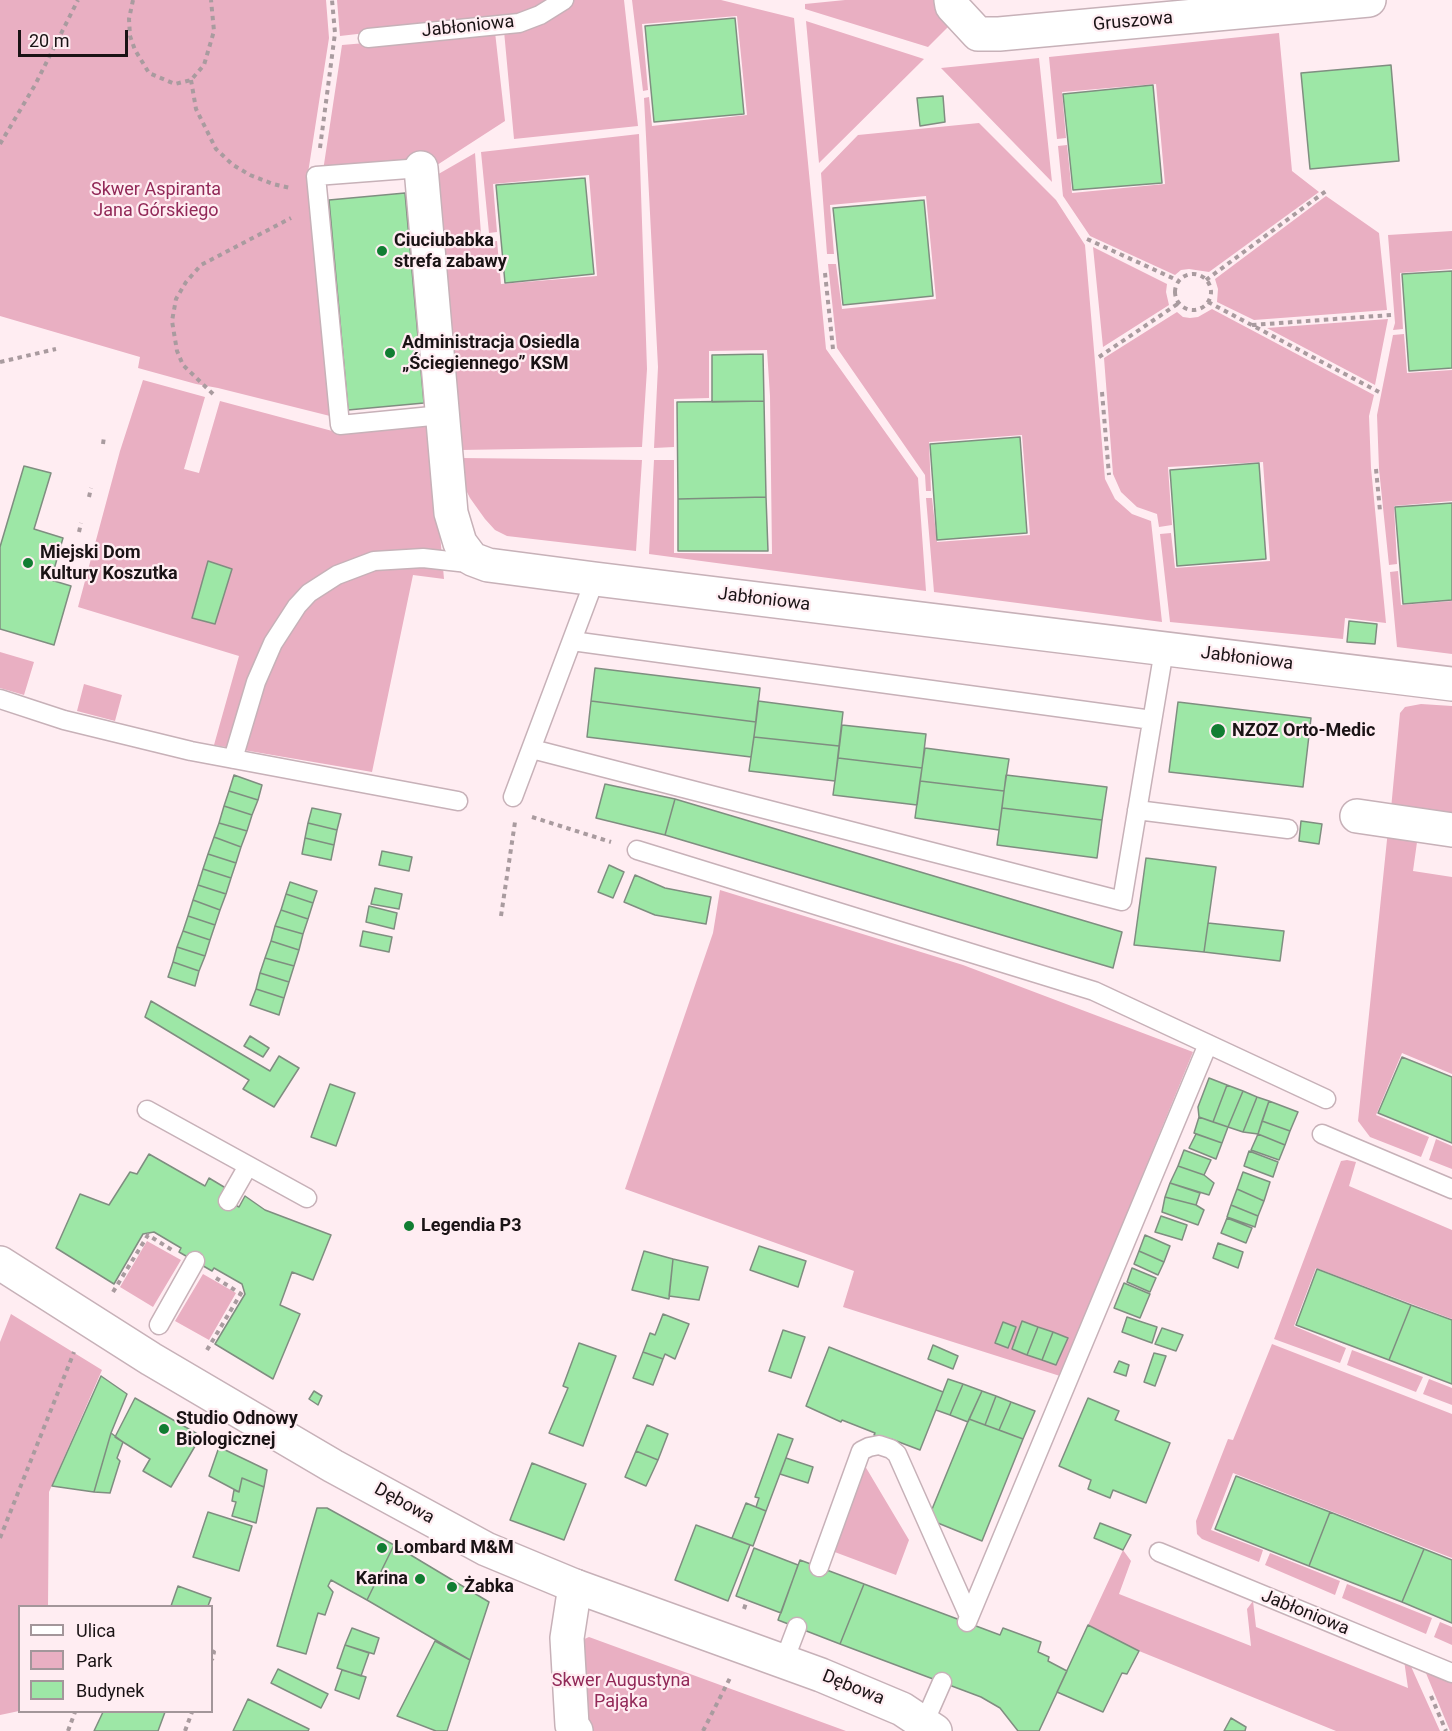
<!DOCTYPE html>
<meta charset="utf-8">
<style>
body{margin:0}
#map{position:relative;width:1452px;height:1731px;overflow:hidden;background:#ffedf2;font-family:Roboto,sans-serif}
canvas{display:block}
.legend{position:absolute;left:18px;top:1605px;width:195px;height:108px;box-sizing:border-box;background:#ffedf2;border:2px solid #a3969a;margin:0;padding:8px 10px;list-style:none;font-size:18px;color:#1a1315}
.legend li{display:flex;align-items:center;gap:12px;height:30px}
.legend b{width:30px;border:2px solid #a3969a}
.scale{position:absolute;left:18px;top:30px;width:110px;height:27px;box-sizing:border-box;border:3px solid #1a1315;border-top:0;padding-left:8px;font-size:18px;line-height:21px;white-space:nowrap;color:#1a1315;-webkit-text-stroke:4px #ffedf2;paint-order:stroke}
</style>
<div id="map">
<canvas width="1452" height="1731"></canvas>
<ul class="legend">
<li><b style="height:8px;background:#fff"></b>Ulica</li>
<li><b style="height:16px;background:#e9afc2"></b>Park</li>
<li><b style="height:16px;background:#9de7a6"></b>Budynek</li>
</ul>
<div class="scale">20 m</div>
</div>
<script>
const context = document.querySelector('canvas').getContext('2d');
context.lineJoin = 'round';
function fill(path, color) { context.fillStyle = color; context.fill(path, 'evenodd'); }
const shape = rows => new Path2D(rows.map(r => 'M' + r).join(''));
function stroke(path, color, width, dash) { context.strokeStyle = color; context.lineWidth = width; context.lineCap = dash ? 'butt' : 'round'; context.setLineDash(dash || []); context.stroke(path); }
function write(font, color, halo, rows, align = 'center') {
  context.font = font + ' Roboto,sans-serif'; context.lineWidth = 4.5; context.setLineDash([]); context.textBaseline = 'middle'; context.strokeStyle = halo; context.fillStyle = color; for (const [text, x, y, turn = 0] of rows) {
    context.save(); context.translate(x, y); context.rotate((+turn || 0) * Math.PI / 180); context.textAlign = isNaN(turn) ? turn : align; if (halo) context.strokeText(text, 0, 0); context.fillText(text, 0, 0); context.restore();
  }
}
fill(shape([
 [0,0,326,0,329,38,308,173,334,417,218,388,196,384,138,368,140,357,0,316],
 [337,0,553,0,530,14,340,36],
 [572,0,624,0,638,126,514,139,504,31],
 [632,0,721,0,794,18,826,349,918,478,926,591,649,554,654,460,674,460,674,553,772,554,770,396,767,350,709,351,709,398,674,399,674,447,654,448,658,367,644,98,649,97,652,126,747,115,737,16,642,24,648,90,643,91],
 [845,0,936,0,952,23,928,47,805,9,805,4],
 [806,21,924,59,819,163],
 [495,32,505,121,434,167,323,171,342,45],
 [1279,33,1292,171,1319,192,1209,272,1189,269,1181,270,1175,275,1090,236,1063,196,1058,146,1067,145,1072,193,1165,184,1156,84,1062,92,1066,138,1057,139,1049,57],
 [1039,58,1052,182,941,68],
 [979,123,1056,200,1085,245,1105,479,1115,499,1132,514,1151,521,1162,622,934,592,926,498,932,498,937,542,1030,535,1022,435,929,442,931,491,926,491,925,475,837,348,828,264,836,264,842,309,936,299,926,196,830,205,834,254,827,254,821,173,858,135],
 [639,134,647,369,642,447,460,450,442,246,497,241,501,284,597,276,589,175,493,184,497,232,489,233,481,152],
 [475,153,481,234,440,237,435,176],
 [1326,196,1379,233,1387,310,1254,320,1217,302,1218,289,1215,279],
 [1452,231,1452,269,1400,273,1403,329,1393,330,1395,323,1388,235],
 [1093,247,1167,284,1166,292,1169,305,1103,347],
 [1212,309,1374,395,1369,416,1371,468,1386,623,1345,618,1343,639,1170,622,1160,534,1171,533,1175,568,1270,561,1263,462,1168,467,1172,525,1159,527,1157,514,1137,507,1121,492,1113,474,1104,358,1177,312,1183,317,1190,318,1198,317],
 [1388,319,1375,385,1267,328],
 [1404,334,1407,373,1452,370,1452,501,1394,506,1397,564,1389,565,1379,469,1377,415,1393,335],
 [143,380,205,397,184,469,199,473,220,401,336,432,430,422,444,579,413,575,372,772,214,745,239,656,78,607,120,451],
 [460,458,642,460,636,551,507,536,495,530,485,519,470,498,465,488],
 [1398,571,1401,605,1452,601,1452,654,1397,647,1390,572],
 [0,652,34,662,24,695,0,688],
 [84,684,122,695,115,721,77,711],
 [1421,704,1452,706,1452,818,1391,809,1400,713,1405,707],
 [1388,830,1418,835,1413,871,1452,877,1452,1074,1402,1053,1376,1115,1429,1137,1421,1157,1370,1137,1358,1121],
 [720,890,963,965,1193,1052,1060,1376,843,1307,854,1271,625,1189,713,933],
 [1436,1139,1452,1146,1452,1169,1429,1160],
 [1347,1160,1356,1162,1349,1186,1452,1230,1452,1319,1316,1268,1294,1326,1346,1348,1340,1363,1274,1339,1341,1161],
 [147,1241,181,1260,153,1307,120,1287],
 [203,1274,236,1293,209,1340,175,1321],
 [11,1314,102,1370,49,1492,48,1606,20,1606,19,1711,0,1715,0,1342],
 [1272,1344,1452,1414,1452,1558,1233,1473,1211,1530,1263,1550,1259,1562,1202,1539,1197,1534,1196,1521,1228,1439,1233,1440],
 [1352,1350,1423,1377,1416,1392,1347,1365],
 [1429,1379,1452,1388,1452,1405,1423,1394],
 [865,1466,909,1540,896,1575,832,1551],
 [1123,1550,1131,1561,1119,1594,1251,1646,1247,1609,1253,1601,1256,1627,1408,1688,1404,1660,1409,1662,1440,1731,1336,1731,1139,1651,1088,1625],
 [1270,1553,1340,1581,1335,1595,1265,1565],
 [1347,1584,1432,1618,1426,1634,1342,1598],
 [1440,1622,1452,1627,1452,1645,1434,1637],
 [589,1637,846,1731,592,1731,586,1720,582,1640],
 [1423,1666,1452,1678,1452,1731,1450,1731]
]), '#e9afc2');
const building = shape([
 [735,18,744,114,654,122,645,26,735,18],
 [1391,65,1399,161,1310,169,1301,73,1391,65],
 [1153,85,1162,183,1073,190,1063,94,1153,85],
 [943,96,945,122,920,126,917,98,943,96],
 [585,178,594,274,505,283,496,185,585,178],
 [405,193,424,403,348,410,329,200,405,193],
 [924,200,933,296,843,305,833,208,924,200],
 [1452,271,1452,368,1409,371,1402,274,1452,271],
 [763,354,764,401,712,402,712,355,763,354],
 [764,401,766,497,678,499,677,402,764,401],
 [1020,437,1027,533,937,540,930,444,1020,437],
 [1259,463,1266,559,1177,566,1170,470,1259,463],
 [24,466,51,473,34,529,63,538,51,580,71,586,54,645,0,629,0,547,24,466],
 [766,497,768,551,678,551,678,499,766,497],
 [1452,503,1452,600,1403,604,1395,507,1452,503],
 [208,561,232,569,215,624,192,618,208,561],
 [1349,621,1377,624,1375,644,1347,642,1349,621],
 [595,668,760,688,756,722,591,701,595,668],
 [591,701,756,722,751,757,587,737,591,701],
 [758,701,843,712,839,746,754,737,758,701],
 [1178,702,1311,718,1303,787,1169,772,1178,702],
 [842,725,926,734,922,768,838,758,842,725],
 [754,737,839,746,835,781,749,771,754,737],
 [925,748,1009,759,1004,791,920,781,925,748],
 [838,758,922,768,917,805,833,795,838,758],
 [234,775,262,785,258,800,229,791,234,775],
 [1006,775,1107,787,1102,820,1002,808,1006,775],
 [920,781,1004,791,999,830,915,818,920,781],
 [605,784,675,799,665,835,596,818,605,784],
 [229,791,258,800,252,815,224,806,229,791],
 [675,799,1122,932,1113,968,665,835,675,799],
 [224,806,252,815,247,831,219,823,224,806],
 [312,808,341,814,337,830,308,823,312,808],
 [1002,808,1102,820,1097,858,997,845,1002,808],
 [1301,821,1322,824,1319,844,1299,841,1301,821],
 [219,823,247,831,241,847,214,837,219,823],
 [308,823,337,830,334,845,305,838,308,823],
 [214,837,241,847,236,863,208,854,214,837],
 [305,838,334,845,331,860,302,854,305,838],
 [382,851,412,857,409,871,379,865,382,851],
 [208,854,236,863,231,878,203,869,208,854],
 [1146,858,1216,867,1204,952,1134,945,1146,858],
 [609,865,624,872,613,898,598,892,609,865],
 [203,869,231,878,226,894,198,885,203,869],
 [635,875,665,888,711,897,706,924,655,915,624,902,635,875],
 [290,882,317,891,313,903,286,894,290,882],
 [198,885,226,894,220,910,193,900,198,885],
 [375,888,402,894,399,909,371,904,375,888],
 [286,894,313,903,308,919,281,910,286,894],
 [193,900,220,910,215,925,188,916,193,900],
 [369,906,397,913,394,929,366,922,369,906],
 [281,910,308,919,303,934,275,926,281,910],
 [188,916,215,925,210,940,183,931,188,916],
 [1208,923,1284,931,1280,961,1204,952,1208,923],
 [275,926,303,934,299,950,271,941,275,926],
 [183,931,210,940,205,956,177,947,183,931],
 [363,931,392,937,389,952,360,946,363,931],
 [271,941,299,950,294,966,265,958,271,941],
 [177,947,205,956,199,971,173,962,177,947],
 [265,958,294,966,289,982,260,973,265,958],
 [173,962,199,971,195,986,168,977,173,962],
 [260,973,289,982,284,998,256,989,260,973],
 [256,989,284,998,279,1015,250,1005,256,989],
 [151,1001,270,1071,279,1056,299,1068,274,1107,243,1089,249,1080,145,1017,151,1001],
 [250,1036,269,1048,263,1057,244,1046,250,1036],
 [1402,1057,1452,1077,1452,1143,1378,1113,1402,1057],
 [1209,1078,1227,1085,1213,1122,1199,1117,1198,1107,1209,1078],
 [330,1084,355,1093,336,1146,311,1137,330,1084],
 [1227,1085,1243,1091,1228,1127,1213,1122,1227,1085],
 [1243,1091,1257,1097,1243,1132,1228,1127,1243,1091],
 [1257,1097,1269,1101,1258,1134,1243,1132,1257,1097],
 [1269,1101,1298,1112,1290,1131,1262,1121,1269,1101],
 [1199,1117,1228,1127,1222,1143,1194,1133,1199,1117],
 [1262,1121,1290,1131,1285,1145,1258,1134,1262,1121],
 [1196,1134,1222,1143,1216,1159,1189,1148,1196,1134],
 [1258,1134,1285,1145,1279,1160,1251,1150,1258,1134],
 [1184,1150,1211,1160,1204,1175,1178,1166,1184,1150],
 [1249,1151,1278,1162,1273,1177,1244,1166,1249,1151],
 [149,1154,205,1186,209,1178,229,1190,224,1199,239,1207,245,1196,265,1210,331,1235,313,1280,292,1272,280,1305,300,1314,273,1379,215,1344,245,1294,242,1284,214,1268,212,1271,179,1252,181,1248,154,1232,143,1234,114,1284,56,1248,80,1194,109,1205,130,1172,137,1174,149,1154],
 [1178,1166,1204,1175,1214,1183,1209,1195,1170,1183,1178,1166],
 [1243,1172,1270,1182,1264,1201,1237,1189,1243,1172],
 [1170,1183,1200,1193,1196,1205,1165,1197,1170,1183],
 [1237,1189,1264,1201,1258,1216,1231,1205,1237,1189],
 [1165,1197,1196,1205,1204,1210,1198,1225,1162,1212,1165,1197],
 [1231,1205,1258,1216,1255,1227,1227,1217,1231,1205],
 [1161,1216,1187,1225,1182,1240,1155,1232,1161,1216],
 [1227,1218,1252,1228,1246,1243,1221,1233,1227,1218],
 [1145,1235,1170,1246,1164,1262,1139,1251,1145,1235],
 [1218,1243,1243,1252,1238,1268,1213,1258,1218,1243],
 [759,1246,806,1261,798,1287,750,1270,759,1246],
 [644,1251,673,1259,669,1299,632,1290,644,1251],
 [1139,1251,1164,1262,1158,1275,1134,1264,1139,1251],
 [673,1259,708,1267,699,1300,669,1296,673,1259],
 [1132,1268,1156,1278,1150,1292,1127,1282,1132,1268],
 [1317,1269,1411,1305,1389,1360,1296,1325,1317,1269],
 [1124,1283,1150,1294,1140,1318,1114,1308,1124,1283],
 [1411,1305,1452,1320,1452,1384,1389,1360,1411,1305],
 [663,1314,689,1324,675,1359,665,1354,663,1359,643,1352,650,1333,655,1335,663,1314],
 [1127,1317,1157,1327,1152,1343,1122,1332,1127,1317],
 [1022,1321,1038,1327,1027,1355,1012,1349,1022,1321],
 [1003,1322,1016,1327,1008,1348,995,1343,1003,1322],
 [1038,1327,1053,1332,1042,1360,1027,1355,1038,1327],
 [1162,1328,1183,1335,1176,1351,1155,1344,1162,1328],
 [783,1330,805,1337,791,1378,769,1371,783,1330],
 [1053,1332,1068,1338,1056,1365,1042,1360,1053,1332],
 [579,1343,616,1356,583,1446,549,1433,568,1388,563,1386,579,1343],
 [933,1345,958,1356,953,1369,928,1359,933,1345],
 [829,1347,943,1392,920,1450,891,1439,890,1441,874,1435,875,1433,842,1420,841,1422,806,1406,829,1347],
 [643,1352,663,1359,653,1385,633,1378,643,1352],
 [1154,1353,1166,1356,1155,1386,1144,1382,1154,1353],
 [1119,1361,1129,1365,1126,1376,1114,1372,1119,1361],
 [101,1376,127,1394,111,1433,94,1492,52,1486,101,1376],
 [948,1379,963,1384,950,1415,936,1410,948,1379],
 [963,1384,982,1391,968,1422,950,1415,963,1384],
 [314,1391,322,1396,318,1405,309,1399,314,1391],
 [982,1391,996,1396,985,1425,969,1419,982,1391],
 [996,1396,1011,1402,999,1430,985,1425,996,1396],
 [135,1398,201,1436,171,1487,143,1471,150,1459,115,1437,135,1398],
 [1088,1398,1119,1411,1115,1420,1170,1443,1146,1503,1113,1490,1110,1498,1088,1489,1091,1480,1059,1466,1088,1398],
 [1011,1402,1035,1411,1023,1439,999,1430,1011,1402],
 [969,1419,1023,1439,982,1541,928,1519,969,1419],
 [647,1425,668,1434,658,1460,636,1451,647,1425],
 [111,1433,123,1442,117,1458,120,1461,110,1493,94,1492,111,1433],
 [778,1434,793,1439,766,1511,756,1507,759,1498,755,1497,778,1434],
 [219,1447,267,1470,264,1487,242,1478,239,1492,209,1476,219,1447],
 [636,1451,658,1460,646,1486,625,1477,636,1451],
 [786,1458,813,1467,808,1483,780,1474,786,1458],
 [532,1463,586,1484,564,1540,510,1520,532,1463],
 [1236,1476,1330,1512,1309,1566,1215,1529,1236,1476],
 [242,1478,264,1487,256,1523,232,1516,236,1502,232,1501,234,1490,239,1492,242,1478],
 [746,1503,766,1511,753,1546,732,1538,746,1503],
 [317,1508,327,1508,394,1545,367,1600,331,1580,328,1586,333,1592,325,1615,318,1613,306,1654,277,1646,317,1508],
 [208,1512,252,1526,239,1571,193,1557,208,1512],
 [1330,1512,1424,1549,1402,1602,1309,1566,1330,1512],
 [1100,1523,1131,1535,1123,1550,1094,1538,1100,1523],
 [696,1525,750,1545,728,1601,675,1580,696,1525],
 [394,1545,489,1602,470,1660,367,1600,394,1545],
 [754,1548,798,1565,781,1613,736,1596,754,1548],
 [1424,1549,1452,1560,1452,1623,1402,1602,1424,1549],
 [800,1560,864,1584,840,1644,778,1620,800,1560],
 [864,1584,1000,1635,1003,1628,1041,1642,1038,1652,1049,1657,1048,1661,1067,1671,1039,1731,1018,1731,1000,1708,981,1697,840,1644,864,1584],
 [178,1586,211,1598,208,1606,171,1606,178,1586],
 [1088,1625,1139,1651,1127,1674,1122,1673,1103,1712,1057,1692,1088,1625],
 [352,1628,379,1638,374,1654,345,1645,352,1628],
 [435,1641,470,1660,447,1731,436,1731,397,1716,435,1641],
 [345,1645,369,1653,361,1676,337,1668,345,1645],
 [278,1669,328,1694,321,1708,271,1683,278,1669],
 [342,1670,366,1677,359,1699,335,1690,342,1670],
 [248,1699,309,1729,308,1731,233,1731,248,1699],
 [103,1712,165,1712,158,1731,94,1731,103,1712],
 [1231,1718,1246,1727,1245,1731,1224,1731,1231,1718]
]);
fill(building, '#9de7a6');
stroke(building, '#7f8e80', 1.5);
const service = shape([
 [368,38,519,23,540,15,564,0],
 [421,168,316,176,340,425,442,415],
 [572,641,1152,720],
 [0,699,64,720,191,751,458,801],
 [532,749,1122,901,1164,650],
 [233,759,256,682,273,643,297,606,309,593,337,575,374,561,423,558,477,564],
 [513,797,595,579],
 [1137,810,1288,829],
 [637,850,1094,991,1326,1099],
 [147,1110,307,1198],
 [1322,1134,1452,1189],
 [228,1201,248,1166],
 [159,1325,195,1261],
 [1159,1552,1452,1673],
 [819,1567,861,1451,869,1447,879,1445,891,1449,897,1454,969,1616],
 [967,1622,1208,1044],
 [784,1661,797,1627],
 [924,1723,942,1682]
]);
const minor = shape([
 [951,0,952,6,978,34,999,34,1369,0],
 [421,168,451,513,460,543,472,559,488,565,595,579,1452,684],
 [1357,816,1452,830],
 [575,1586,567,1638,572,1725,576,1731]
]);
const tertiary = shape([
 [0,1263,151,1359,333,1466,486,1549,575,1586,821,1675,902,1709,935,1731]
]);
stroke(service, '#c7b1b8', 21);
stroke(minor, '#c7b1b8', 36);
stroke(tertiary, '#c7b1b8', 36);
stroke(shape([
 [133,0,129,19,130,36,135,50,149,73,175,84,191,80,204,65,214,31,211,0],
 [191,80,196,109,216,149,233,165,250,175,273,184,290,188],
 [0,144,35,85,78,0],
 [320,148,335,33,332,0],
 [1087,239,1179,281],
 [825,273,833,349],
 '1175 292a18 18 0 1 1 36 0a18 18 0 1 1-36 0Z',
 [1206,280,1326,191],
 [1208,302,1379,392],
 [1252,325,1391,315],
 [1099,357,1179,303],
 [0,362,56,349],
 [1102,392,1109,475],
 [213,394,183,365,177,351,172,321,176,299,186,282,201,265,291,218],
 [103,444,104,437],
 [1376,469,1380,511],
 [89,497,91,488],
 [79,532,81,523],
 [532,817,611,842],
 [501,916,515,822],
 [216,1278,241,1294],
 [113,1292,148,1235,172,1250],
 [207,1350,243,1290],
 [0,1538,74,1352],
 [744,1609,747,1600],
 [212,1651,214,1652,212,1660],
 [1431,1696,1446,1731],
 [68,1731,75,1712],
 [185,1731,192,1712],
 [703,1731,730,1678]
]), '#a99b9f', 4, [4.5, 4.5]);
stroke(service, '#fff', 18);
stroke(minor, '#fff', 33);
stroke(tertiary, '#fff', 33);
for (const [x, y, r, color] of [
 [382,251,6,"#117d32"],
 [390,353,6,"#117d32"],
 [28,563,6,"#117d32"],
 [1218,731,8,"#117d32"],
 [409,1226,6,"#117d32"],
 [164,1429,6,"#117d32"],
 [382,1548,6,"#117d32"],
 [420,1579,6,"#117d32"],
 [452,1587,6,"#117d32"]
]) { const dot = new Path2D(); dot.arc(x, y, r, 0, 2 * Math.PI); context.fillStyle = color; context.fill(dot); stroke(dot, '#ffedf2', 2); }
write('18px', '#1a1315', '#ffedf2', [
 ["Gruszowa",1133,22,-5],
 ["Jabłoniowa",468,27,-6],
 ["Jabłoniowa",764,600,7],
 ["Jabłoniowa",1247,659,7],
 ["Dębowa",404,1504,29],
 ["Jabłoniowa",1305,1613,22],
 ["Dębowa",853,1688,22]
]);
write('18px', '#922958', '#ffedf2', [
 ["Skwer Aspiranta",156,190],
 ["Jana Górskiego",156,211],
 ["Skwer Augustyna",621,1681],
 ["Pająka",621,1702]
]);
write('bold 18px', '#1a1315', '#ffedf2', [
 ["Ciuciubabka",394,241],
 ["strefa zabawy",394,262],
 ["Administracja Osiedla",402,343],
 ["„Ściegiennego” KSM",402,364],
 ["Miejski Dom",40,553],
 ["Kultury Koszutka",40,574],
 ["NZOZ Orto-Medic",1232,731],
 ["Legendia P3",421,1226],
 ["Studio Odnowy",176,1419],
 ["Biologicznej",176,1440],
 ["Lombard M&M",394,1548],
 ["Karina",408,1579,"right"],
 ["Żabka",464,1587]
], 'left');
</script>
